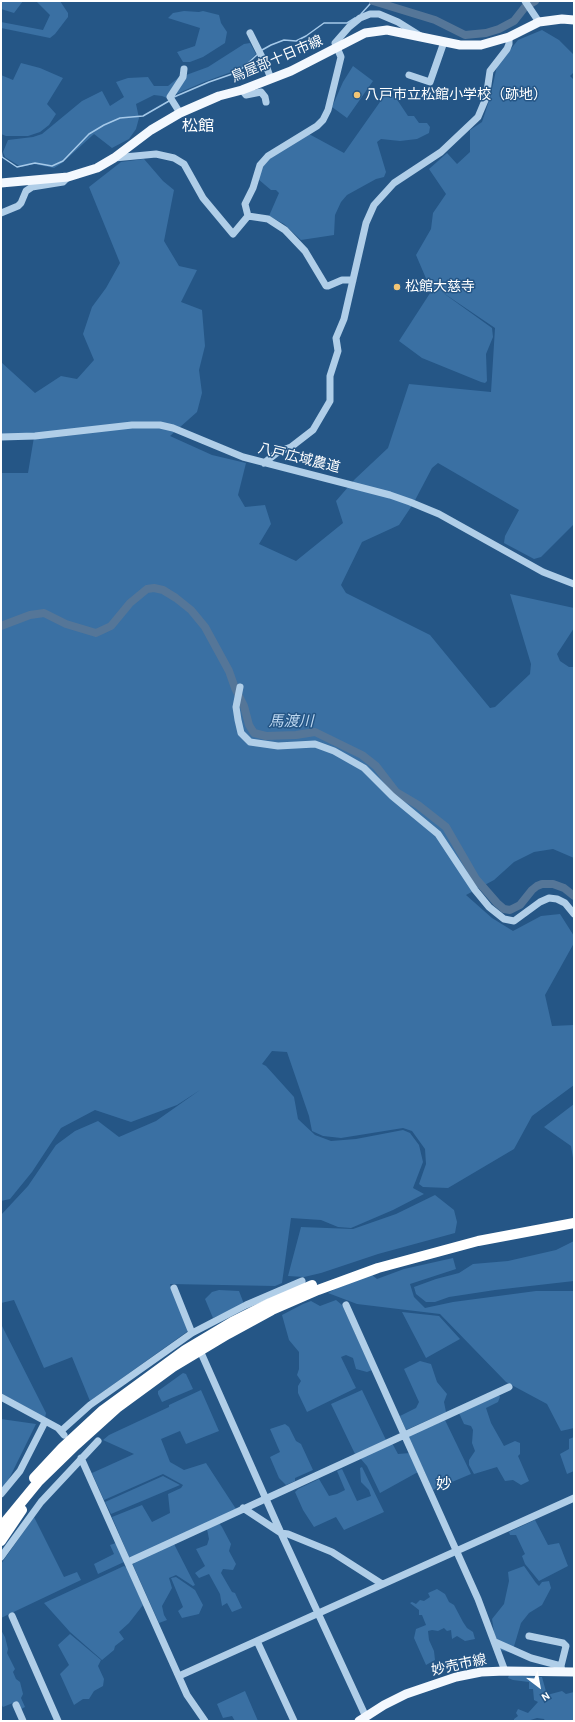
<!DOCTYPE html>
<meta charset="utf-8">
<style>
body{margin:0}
#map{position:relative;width:575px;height:1722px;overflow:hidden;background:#255686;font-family:"Alegreya Sans",sans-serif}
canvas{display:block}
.frame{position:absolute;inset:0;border:2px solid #fff;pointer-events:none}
.north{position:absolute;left:519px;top:1666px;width:40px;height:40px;-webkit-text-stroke:3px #255686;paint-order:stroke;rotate:148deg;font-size:11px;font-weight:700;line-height:16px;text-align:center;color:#fff}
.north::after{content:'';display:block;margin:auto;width:14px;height:18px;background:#fff;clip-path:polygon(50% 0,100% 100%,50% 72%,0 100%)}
</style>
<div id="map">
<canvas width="575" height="1722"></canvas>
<div class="frame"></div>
<div class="north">N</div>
</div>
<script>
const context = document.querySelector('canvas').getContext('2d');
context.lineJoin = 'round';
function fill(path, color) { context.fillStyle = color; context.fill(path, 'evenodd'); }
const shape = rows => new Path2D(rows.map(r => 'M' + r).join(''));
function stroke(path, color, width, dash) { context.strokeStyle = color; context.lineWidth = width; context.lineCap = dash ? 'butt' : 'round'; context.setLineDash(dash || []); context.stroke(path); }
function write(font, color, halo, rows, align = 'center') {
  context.font = font + ' "Alegreya Sans","Noto Sans JP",sans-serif'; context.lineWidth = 3; context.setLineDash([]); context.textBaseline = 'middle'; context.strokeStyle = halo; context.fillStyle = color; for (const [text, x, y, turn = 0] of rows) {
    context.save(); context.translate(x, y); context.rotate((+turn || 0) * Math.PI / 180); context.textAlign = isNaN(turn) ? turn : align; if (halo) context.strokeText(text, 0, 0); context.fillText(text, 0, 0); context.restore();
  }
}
fill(shape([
 [1,1,23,1,14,13,1,9],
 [36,1,60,1,68,13,68,17,55,34,50,38,1,28,1,22,43,30,50,15],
 [184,11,199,12,203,11,219,15,221,23,227,32,225,43,203,57,190,62,183,62,177,52,195,46,200,28,168,18,173,13],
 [542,30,559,40,574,55,574,72,570,76,574,80,574,524,541,557,534,559,504,543,505,536,519,510,438,463,432,468,413,504,399,525,362,542,341,585,346,593,430,635,490,708,495,707,530,674,531,664,510,594,574,608,574,628,557,654,560,661,569,667,574,667,574,858,553,849,534,852,514,862,494,880,466,895,492,918,513,931,541,916,560,914,574,936,574,943,545,995,552,1026,574,1025,574,1085,532,1116,514,1149,448,1188,423,1187,419,1184,426,1164,425,1149,412,1131,403,1128,341,1138,323,1136,312,1131,309,1116,287,1052,272,1051,262,1064,266,1066,294,1097,298,1119,315,1135,331,1141,356,1139,403,1130,410,1133,419,1145,423,1162,413,1188,424,1194,393,1210,351,1228,338,1227,321,1220,291,1218,282,1283,275,1286,170,1284,188,1331,90,1401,72,1357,44,1368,14,1300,1,1303,1,1215,28,1186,56,1145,75,1131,98,1121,119,1137,156,1121,200,1090,177,1105,131,1122,95,1110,61,1128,32,1172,10,1199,1,1201,1,473,28,473,34,437,1,434,1,362,35,393,61,376,77,379,94,360,83,334,92,307,106,288,120,263,89,187,121,162,144,159,163,181,174,190,164,241,179,266,197,270,181,302,202,310,205,346,199,370,202,393,197,412,170,436,212,455,246,463,238,495,245,507,265,505,271,524,259,544,296,561,343,523,336,501,355,479,388,448,409,384,491,392,495,328,439,290,492,328,493,337,486,354,487,381,485,383,481,382,422,358,399,341,434,287,428,283,416,255,431,229,433,213,446,194,429,169,447,153,457,164,470,152,470,130,482,122,490,98,497,66,518,40],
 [250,43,256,54,243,67,234,71,204,82,167,98,162,96,154,95,136,104,139,118,136,129,129,139,112,148,94,134,62,163,54,168,34,164,21,167,5,157,3,152,8,140,33,137,42,134,82,101,102,91,110,106,124,97,116,82,128,78,148,77,154,86,168,86,178,78,208,67,244,44],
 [21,63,40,68,63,78,47,104,56,114,49,125,40,132,28,136,6,136,1,134,1,75,13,80],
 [353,66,373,81,347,118,332,107,343,82],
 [387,92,396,98,408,116,414,116,419,123,427,123,430,127,429,133,417,139,400,141,381,139,377,142,386,172,384,177,376,179,347,195,341,202,335,215,334,235,301,240,284,224,269,216,279,193,276,190,271,190,258,179,263,165,273,156,309,134,344,153],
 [574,1104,574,1164,571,1146,544,1127],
 [435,1195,454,1210,457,1222,455,1233,378,1254,321,1273,304,1277,288,1276,301,1227,353,1229,396,1214],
 [574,1241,574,1281,495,1290,449,1297,435,1302,426,1302,416,1294,414,1287,436,1279,459,1273,473,1264,508,1261,556,1250],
 [453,1258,456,1269,410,1284,414,1297,425,1308,453,1302,536,1291,574,1291,574,1428,561,1431,547,1404,506,1382,440,1314,357,1304,328,1293,342,1285,372,1275,377,1279,404,1269],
 [219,1290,239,1291,244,1304,213,1318,205,1299,212,1292],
 [336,1300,342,1305,372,1370,367,1372,356,1369,353,1358,346,1355,341,1357,356,1388,307,1412,298,1393,298,1386,301,1381,297,1375,299,1369,299,1352,289,1340,282,1315,303,1304,311,1301,320,1306],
 [402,1312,439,1316,460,1339,426,1358],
 [1,1324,46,1413,45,1418,1,1393],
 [420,1361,431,1364,437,1382,447,1394,444,1402,446,1412,406,1430,400,1416,416,1408,419,1402,404,1369],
 [183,1373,186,1374,193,1389,162,1402,158,1394,158,1391],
 [201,1390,219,1431,186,1444,180,1431,161,1439,170,1462,184,1470,206,1463,236,1509,132,1558,129,1557,112,1517,142,1505,152,1522,170,1513,168,1494,181,1488,183,1485,163,1474,104,1500,92,1473,134,1454,103,1440,109,1435,169,1407,169,1405],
 [362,1390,386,1440,355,1454,331,1404],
 [499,1395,500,1397,498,1402,486,1408,491,1423,504,1446,515,1441,520,1443,520,1454,518,1456,529,1481,521,1485,513,1480,505,1481,497,1467,474,1474,469,1465,469,1460,475,1451,472,1443,473,1430,471,1426,464,1424,459,1413],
 [1,1419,36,1424,8,1481,1,1491],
 [445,1420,471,1474,433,1490,408,1436],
 [285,1424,289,1427,296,1441,301,1444,313,1470,295,1478,295,1481,286,1485,279,1478,270,1457,280,1452,270,1429],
 [574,1437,574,1471,567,1474,560,1454,569,1449,569,1439],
 [392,1443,398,1454,410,1453,418,1472,380,1493,367,1466,360,1458],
 [362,1467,384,1512,344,1530,336,1517,314,1527,303,1510,295,1492,298,1489,319,1479,329,1496,337,1494,345,1490,337,1471,342,1469,357,1501,371,1496,369,1490,361,1482,360,1468],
 [163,1476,180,1485,111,1514,105,1502],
 [34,1517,64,1577,77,1572,81,1580,1,1618,1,1564],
 [535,1520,548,1545,559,1543,568,1566,539,1581,525,1564,522,1556,525,1554,516,1535,510,1535,509,1532],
 [219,1523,222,1527,231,1544,229,1551,236,1564,233,1570,223,1569,221,1573,232,1592,235,1593,242,1608,232,1612,227,1603,222,1606,220,1594,209,1574,199,1578,195,1573,205,1566,196,1549,207,1545,209,1539,207,1529],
 [116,1543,124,1562,98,1574,94,1564,114,1554,110,1545],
 [174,1544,195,1585,193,1586,176,1575,169,1578,172,1588,162,1606,164,1615,167,1620,159,1623,133,1565,134,1562],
 [124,1566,127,1568,143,1605,129,1623,119,1632,124,1639,115,1646,114,1650,102,1660,70,1632,44,1603],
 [524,1566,536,1583,539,1586,542,1582,549,1581,551,1588,542,1605,529,1613,521,1623,512,1653,500,1650,494,1632,492,1619,504,1604,509,1581,508,1572],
 [176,1577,195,1590,203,1605,199,1614,182,1618,178,1611,183,1607,171,1578],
 [437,1589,445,1594,449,1602,454,1605,463,1622,467,1628,473,1632,475,1639,465,1641,457,1636,452,1639,451,1630,447,1631,444,1628,438,1631,432,1630,428,1631,429,1640,434,1651,435,1660,426,1665,414,1638,416,1629,426,1625,422,1615,419,1615,419,1610,410,1603,412,1602,416,1604,420,1600,424,1601,430,1597,428,1593],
 [1,1630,5,1637,8,1649,7,1653,15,1669,13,1672,16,1679,20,1682,23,1694,21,1698,25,1707,21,1709,18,1704,13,1703,3,1707,1,1704],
 [70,1634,101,1660,98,1666,104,1679,103,1686,94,1691,89,1699,83,1699,74,1705,60,1674,69,1665,58,1645],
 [509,1675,542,1677,547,1695,562,1691,566,1694,574,1692,574,1721,567,1720,545,1721,544,1719,537,1718,527,1721,514,1721,514,1719,518,1716,516,1713,518,1709,528,1713,538,1702,534,1700,533,1689,529,1689,529,1682,513,1680,508,1678],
 [245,1691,258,1721,235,1721,232,1716,223,1718,217,1704]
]), '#3a70a3');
stroke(shape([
 [361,14,370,4,371,1],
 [262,50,271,45,284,40,296,41,306,36,324,23,347,23,355,18],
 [174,97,209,82,238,72,258,54],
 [1,150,2,157,17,167,35,163,52,166,63,161,89,134,104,125,120,118,143,116,169,101]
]), '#a5c9e9', 1.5);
stroke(shape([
 [373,1,435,20,465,35,486,33,499,29,514,21,525,7,535,1],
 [1,626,30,615,44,613,66,624,96,633,111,626,130,603,147,589,154,588,163,590,176,598,191,610,205,627,229,671,235,688,244,706,249,725,254,733,266,736,296,735,315,732,362,755,376,766,396,792,418,805,446,827,476,879,497,903,504,909,510,910,520,905,532,890,537,886,542,884,553,884,564,888,574,896]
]), '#557698', 8);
stroke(shape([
 [525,1,539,22],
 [250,33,265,63,271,79],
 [409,75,430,82,444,42],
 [242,90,246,95,261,92,265,97,266,102],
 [180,113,170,97,183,77,184,69],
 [114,158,156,154,174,158,184,164,203,198,233,234,248,216,245,204,253,188,260,165,268,156,317,126,323,120,328,110,341,57,335,43,349,27,360,18,370,14,379,14,398,22,422,37],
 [1,213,18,206,21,203,26,191,32,187,63,182,67,178],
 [248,216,268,219,285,230,305,251,326,286,328,286,342,280,353,280],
 [1,437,35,436,132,425,160,425,173,428,243,457,390,495,410,502,439,514,543,572,574,584],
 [264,463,278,452,291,447,313,430,330,401,330,376,338,351,336,338,344,319,366,223,374,205,394,183,441,152,478,117,486,98,490,71,507,49,509,44,509,37],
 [240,687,236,707,238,720,241,733,250,742,278,746,315,744,334,751,364,768,392,796,438,834,475,890,489,907,504,919,514,921,540,902,549,898,557,899,565,903,574,914],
 [174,1288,192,1333],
 [346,1305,478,1599,505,1671],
 [202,1355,281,1533,366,1717],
 [1,1397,58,1428,64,1435],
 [61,1431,90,1405,192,1333,246,1305,302,1281],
 [81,1458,187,1695,205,1721],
 [1,1494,20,1471,45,1422],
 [243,1508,281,1533,288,1534,332,1552,382,1584],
 [1,1557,41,1502,98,1441],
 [128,1562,509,1387],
 [12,1616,58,1721],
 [529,1636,563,1643,566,1646,561,1666],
 [257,1641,294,1721],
 [495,1642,531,1658,561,1666,562,1671],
 [179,1676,574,1498],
 [16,1705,23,1721]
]), '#b0cee8', 7);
stroke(shape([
 [1,183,68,177,97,168,114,158,151,130,180,113,219,96,242,90,291,71,365,33,387,30,460,45,481,45,509,37,539,22,562,19,574,20],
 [359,1721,384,1705,406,1694,456,1677,481,1672,505,1671,574,1672]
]), '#f3f8fe', 9);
stroke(shape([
 [34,1478,62,1448,103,1410,185,1350,232,1322,270,1303,312,1285],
 [1,1527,38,1482,76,1445,117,1408,173,1367,228,1334,272,1310,318,1290,378,1268,478,1241,574,1223],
 [1,1541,22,1510]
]), '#fff', 10);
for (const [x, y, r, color] of [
 [357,95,4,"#f2c575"],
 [397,287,4,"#f2c575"]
]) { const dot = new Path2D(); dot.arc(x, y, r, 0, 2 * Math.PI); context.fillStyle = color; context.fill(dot); stroke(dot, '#255686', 1.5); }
write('14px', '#fff', '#255686', [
 ["鳥屋部十日市線",277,59,-23],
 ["八戸広域農道",299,458,14],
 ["妙売市線",459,1665,-12]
]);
write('14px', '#fff', '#255686', [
 ["八戸市立松館小学校（跡地）",365,95],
 ["松館大慈寺",405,287]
], 'left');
write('italic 15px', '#bcd7f0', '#255686', [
 ["馬渡川",291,721]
]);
write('16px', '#fff', '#255686', [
 ["松館",198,126],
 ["妙",444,1484]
]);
</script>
